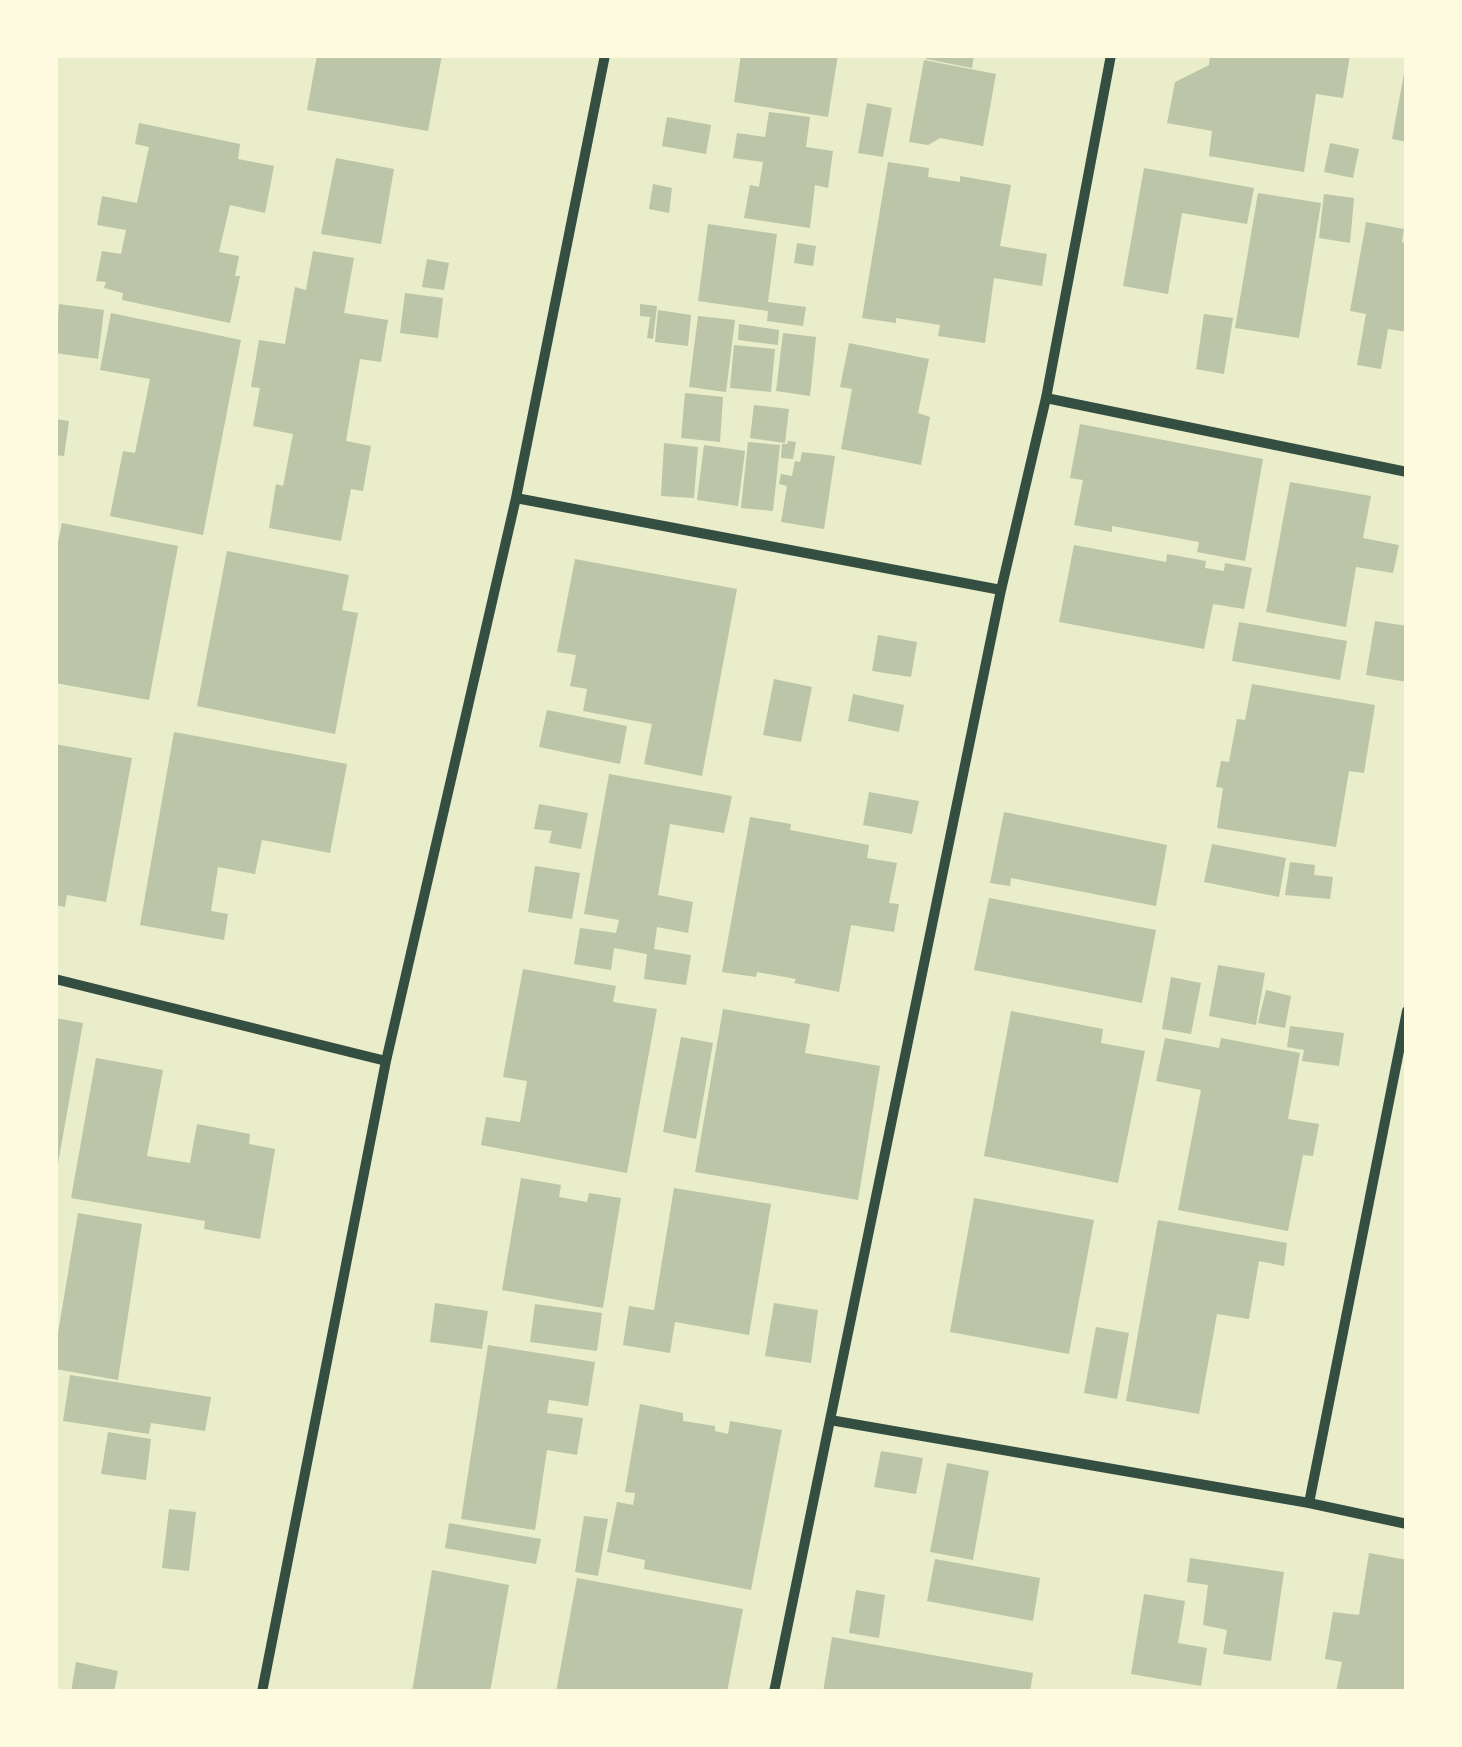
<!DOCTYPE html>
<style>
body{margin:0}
#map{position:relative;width:1462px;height:1747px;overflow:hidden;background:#e9edc9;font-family:Lato,sans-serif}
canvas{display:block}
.frame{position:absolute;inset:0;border:58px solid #fefae0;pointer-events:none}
</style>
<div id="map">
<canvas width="1462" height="1747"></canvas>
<div class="frame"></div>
</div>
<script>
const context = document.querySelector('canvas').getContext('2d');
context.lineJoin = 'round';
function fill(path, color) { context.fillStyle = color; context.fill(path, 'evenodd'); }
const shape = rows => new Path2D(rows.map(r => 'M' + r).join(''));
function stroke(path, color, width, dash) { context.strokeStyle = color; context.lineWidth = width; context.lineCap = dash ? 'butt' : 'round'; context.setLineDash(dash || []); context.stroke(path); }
fill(shape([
 [317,55,442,55,428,131,307,110],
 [741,55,838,55,828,117,734,102],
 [926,55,974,55,972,68,926,59],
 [1210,55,1350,55,1343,98,1316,94,1304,172,1209,156,1212,131,1167,123,1175,82,1209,65],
 [924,60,996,74,983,146,940,138,928,145,909,142],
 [1405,68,1407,68,1407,142,1392,139],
 [867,103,892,108,883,157,858,153],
 [769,112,810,117,806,147,833,151,828,188,815,185,810,228,744,218,750,185,759,187,763,162,733,158,737,133,765,137],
 [667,117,711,125,706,154,662,146],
 [139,123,240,144,238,159,274,166,265,213,230,205,219,252,239,256,235,276,240,276,230,323,122,300,123,293,104,288,106,282,96,281,102,251,121,254,126,230,97,225,102,196,137,203,149,147,135,144],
 [1330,143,1359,149,1353,178,1324,172],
 [336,158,394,169,381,244,321,234],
 [888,162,929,168,928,177,960,182,960,176,1011,185,1000,246,1047,254,1042,286,994,278,985,343,938,336,940,325,896,318,896,323,862,318],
 [1144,168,1254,188,1247,224,1182,213,1168,294,1123,286],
 [653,184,672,188,669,213,649,209],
 [1258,193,1321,203,1299,338,1235,328],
 [1324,194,1354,198,1350,243,1319,238],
 [1366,222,1404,229,1402,242,1407,243,1407,332,1388,329,1381,369,1357,365,1366,314,1350,311],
 [708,224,777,234,768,302,806,307,803,326,767,321,768,311,698,301],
 [797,243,816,246,813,266,794,263],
 [313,251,354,258,344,313,388,320,381,362,360,359,346,441,371,446,363,491,351,489,341,541,269,528,276,484,283,486,293,434,253,426,260,388,251,387,259,340,285,344,295,287,306,290],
 [427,259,449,263,444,290,422,287],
 [405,293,443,298,438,338,400,333],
 [59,304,104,310,98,359,55,353],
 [640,304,657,306,653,339,647,338,650,317,640,316],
 [658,310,691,315,688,346,655,342],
 [111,313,241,340,203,535,110,516,123,451,135,453,150,379,100,370],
 [1204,314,1233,318,1224,374,1196,369],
 [698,316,735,320,726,392,689,387],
 [739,324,779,330,778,345,738,340],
 [783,333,816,337,810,396,776,391],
 [849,343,929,359,918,413,930,417,921,465,841,449,852,389,840,387],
 [734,345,775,349,771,392,730,388],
 [685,393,723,397,720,442,681,438],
 [754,405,789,409,785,443,750,438],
 [55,419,69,421,64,456,55,455],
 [1080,424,1263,459,1245,561,1197,552,1199,542,1112,526,1112,532,1074,525,1083,480,1070,478],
 [788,441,796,442,793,459,781,458,782,444,787,444],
 [748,442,780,445,773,511,741,508],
 [664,443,698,447,694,498,661,496],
 [704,445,745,451,738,506,697,500],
 [802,452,835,456,824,529,781,522,787,486,779,484,781,474,792,476,795,461,800,462],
 [1290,482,1371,496,1363,538,1399,545,1393,573,1356,567,1346,627,1266,612],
 [62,523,178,546,149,700,55,683,55,557],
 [1074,545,1166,562,1167,554,1206,561,1205,568,1224,571,1225,563,1252,568,1244,609,1213,604,1204,649,1059,622],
 [227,551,349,575,342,610,358,613,335,734,197,706],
 [575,559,737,589,702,776,644,764,652,724,583,711,587,689,570,686,576,655,557,652],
 [1375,621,1407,626,1407,682,1366,675],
 [1239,622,1347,641,1340,680,1232,661],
 [878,635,917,642,911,677,872,671],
 [774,679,812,687,801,742,763,735],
 [1252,684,1375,705,1364,773,1349,771,1336,847,1217,828,1223,788,1216,787,1221,761,1229,762,1237,719,1245,720],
 [853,694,904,705,899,732,848,721],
 [547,710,627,726,620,764,539,747],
 [174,732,347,764,330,853,262,840,255,874,218,867,211,911,228,914,224,940,140,925],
 [55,744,132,758,106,902,67,895,65,907,55,905],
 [609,774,732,796,724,833,670,824,658,895,693,902,688,933,657,927,654,949,691,955,686,985,644,979,647,954,614,948,611,970,574,964,580,928,616,933,619,920,584,914],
 [869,792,919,801,912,834,863,825],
 [539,804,588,813,581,849,549,843,552,831,534,829],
 [1004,812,1167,845,1156,906,1011,878,1010,886,990,883],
 [750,817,791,824,790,830,869,845,867,858,897,863,889,903,899,904,894,932,851,925,839,992,794,983,796,979,757,972,756,977,722,972],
 [1212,844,1286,858,1279,897,1204,882],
 [1290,862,1315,865,1314,875,1333,877,1330,899,1285,895],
 [535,866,580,873,572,919,528,912],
 [989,898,1156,930,1142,1003,974,970],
 [1218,965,1265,973,1256,1025,1209,1016],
 [523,969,616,986,613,1002,657,1009,627,1173,481,1145,486,1117,520,1122,527,1081,503,1077],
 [1171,977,1201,983,1191,1034,1162,1029],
 [1266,990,1291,996,1285,1028,1258,1023],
 [723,1009,810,1024,805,1053,880,1066,858,1200,695,1172],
 [1011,1011,1103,1029,1101,1043,1145,1051,1118,1183,984,1156],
 [55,1018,83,1023,57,1169,55,1169],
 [1290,1026,1344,1033,1339,1066,1302,1061,1304,1050,1287,1047],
 [681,1037,713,1043,696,1139,663,1132],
 [1165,1038,1219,1048,1221,1038,1300,1053,1288,1119,1319,1124,1313,1156,1303,1155,1288,1231,1178,1210,1201,1090,1156,1081],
 [96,1058,163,1070,147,1156,190,1163,197,1124,250,1134,249,1144,275,1149,260,1239,204,1229,205,1221,71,1198],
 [521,1178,561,1185,559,1197,587,1202,589,1193,621,1198,603,1308,502,1290],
 [674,1188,771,1204,749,1335,675,1322,670,1353,623,1345,629,1306,654,1310],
 [974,1198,1094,1220,1069,1354,950,1332],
 [78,1213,142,1224,118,1380,55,1369,55,1351],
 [1158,1220,1287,1243,1284,1266,1259,1261,1249,1319,1217,1314,1199,1414,1126,1401],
 [435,1303,488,1311,482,1349,430,1342],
 [774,1303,818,1310,811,1363,765,1356],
 [535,1304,602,1313,597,1351,530,1342],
 [1096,1327,1129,1333,1117,1399,1084,1393],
 [488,1345,595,1362,588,1406,549,1400,547,1413,583,1418,577,1455,547,1450,535,1530,461,1519],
 [70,1375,211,1397,205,1431,151,1423,149,1434,63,1421],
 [640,1404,683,1413,683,1421,715,1426,715,1431,728,1434,730,1421,782,1430,751,1590,644,1569,645,1560,607,1552,617,1502,633,1505,635,1493,625,1492],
 [108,1432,151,1439,146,1480,101,1474],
 [881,1451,923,1458,916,1494,874,1487],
 [947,1463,989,1471,973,1560,930,1552],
 [169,1509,196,1512,189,1571,162,1568],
 [584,1516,608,1519,598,1576,575,1572],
 [449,1523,541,1539,536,1564,445,1548],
 [1369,1553,1407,1560,1407,1692,1336,1692,1342,1662,1325,1659,1333,1612,1359,1615],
 [1190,1558,1284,1572,1271,1661,1223,1654,1227,1630,1203,1625,1208,1585,1187,1582],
 [935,1559,1040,1578,1033,1621,927,1601],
 [432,1570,509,1585,490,1692,412,1692],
 [577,1578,743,1609,727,1692,556,1692],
 [856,1590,885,1595,879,1638,849,1633],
 [1144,1594,1185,1601,1178,1643,1207,1648,1201,1686,1131,1674],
 [832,1637,1033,1673,1030,1692,823,1692],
 [76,1662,118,1671,114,1692,71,1692]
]), '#bcc5a7');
stroke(shape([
 [1046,398,1407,472],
 [516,498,1001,590],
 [55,979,386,1061],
 [830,1420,1309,1503,1407,1524],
 [1309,1503,1407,1011],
 [262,1692,386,1061,516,498,605,55],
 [774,1692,1001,590,1046,398,1111,55]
]), '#344e41', 10);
</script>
